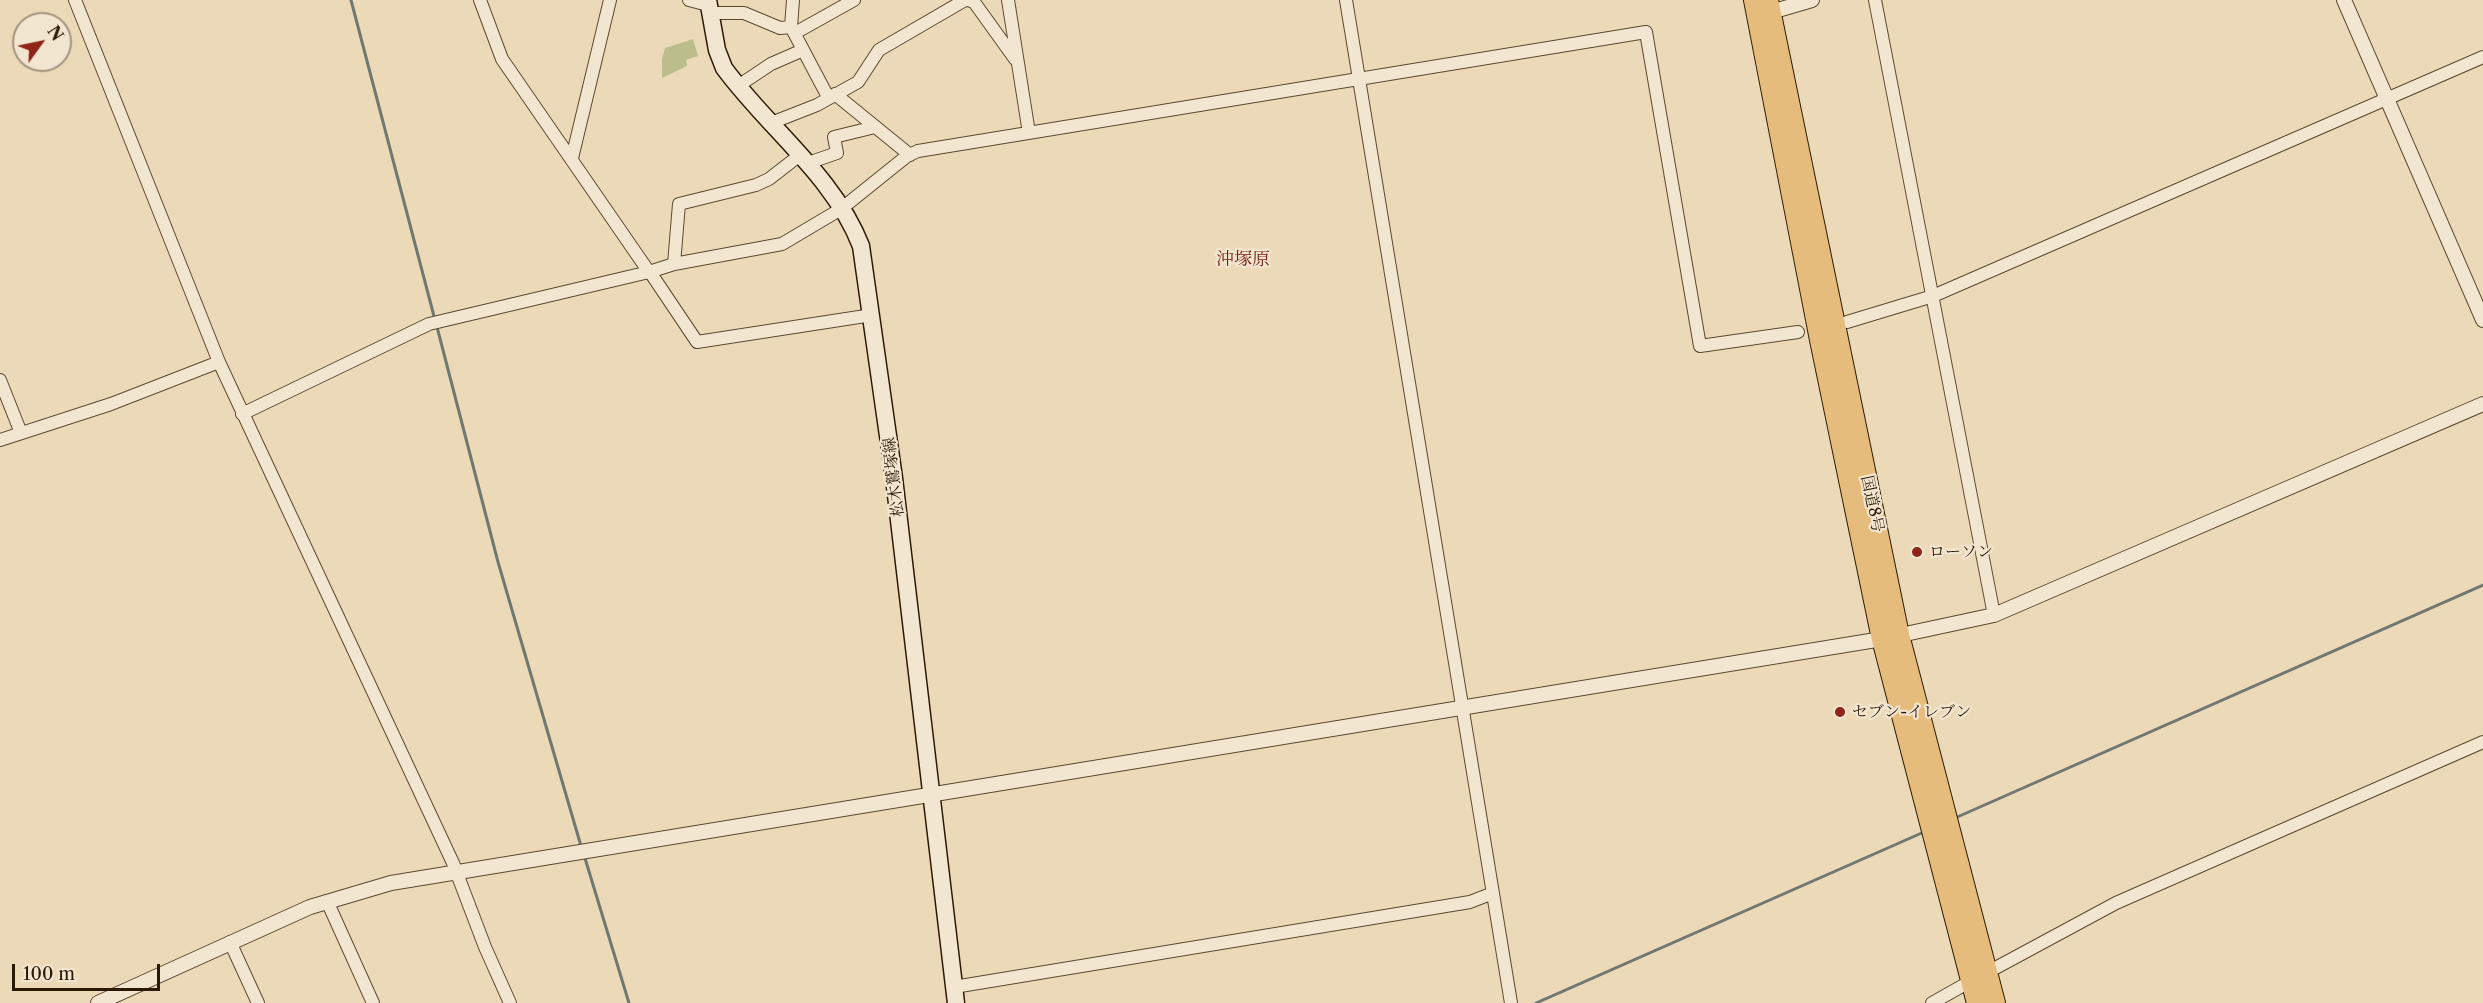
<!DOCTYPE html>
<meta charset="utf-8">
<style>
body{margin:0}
#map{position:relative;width:2483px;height:1003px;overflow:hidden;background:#ecd9b8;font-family:"Libre Caslon Text",serif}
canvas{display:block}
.north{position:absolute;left:12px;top:12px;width:60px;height:60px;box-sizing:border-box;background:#f3e6d1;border:2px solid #a3947f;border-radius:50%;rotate:57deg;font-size:16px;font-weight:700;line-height:24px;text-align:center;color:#2b1a03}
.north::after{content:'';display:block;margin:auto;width:21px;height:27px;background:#8f2418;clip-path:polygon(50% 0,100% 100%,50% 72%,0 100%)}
.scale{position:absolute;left:12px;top:964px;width:148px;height:27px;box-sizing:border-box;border:3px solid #2b1a03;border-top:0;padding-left:8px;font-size:18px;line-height:21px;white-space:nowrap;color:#2b1a03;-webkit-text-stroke:4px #f3e6d1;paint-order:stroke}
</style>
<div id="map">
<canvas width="2483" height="1003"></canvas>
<div class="north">N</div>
<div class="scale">100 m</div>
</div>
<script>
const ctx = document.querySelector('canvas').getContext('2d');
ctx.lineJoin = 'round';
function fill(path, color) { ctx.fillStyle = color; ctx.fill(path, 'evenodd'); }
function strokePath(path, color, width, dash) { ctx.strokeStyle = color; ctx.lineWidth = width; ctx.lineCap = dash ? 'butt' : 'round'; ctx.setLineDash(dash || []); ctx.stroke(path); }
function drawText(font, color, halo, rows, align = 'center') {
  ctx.font = font + ' "Libre Caslon Text","Noto Serif JP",serif'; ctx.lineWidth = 4.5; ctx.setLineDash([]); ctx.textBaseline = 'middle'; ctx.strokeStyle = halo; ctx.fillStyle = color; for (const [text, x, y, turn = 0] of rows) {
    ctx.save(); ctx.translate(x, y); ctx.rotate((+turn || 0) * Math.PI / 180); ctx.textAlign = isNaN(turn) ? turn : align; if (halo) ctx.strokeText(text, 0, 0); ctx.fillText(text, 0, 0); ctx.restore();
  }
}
fill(new Path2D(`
 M693 39 698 56 686 60 687 66 662 78V59L665 48Z`), '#bbbe8c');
strokePath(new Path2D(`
 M351 0 435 320
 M437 327 498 562 581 846
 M1955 818 2483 585
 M584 855 629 1003
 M1536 1003 1924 832`), '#717871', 3);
const minor = new Path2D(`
 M75 0 219 362 453 863 485 947 510 1003
 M480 0 502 59 649 272
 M689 0 708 5
 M793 0 791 27 828 97
 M968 0 974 2 1015 59
 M1008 0 1029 133
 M1346 0 1511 1003
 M1875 0 1994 615
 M709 13H744L780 28 791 27
 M795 33 854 0
 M738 86 771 64 803 50
 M835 94 910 155
 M771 123 817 105 858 82 879 50 965 0
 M572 158 610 0
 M808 163 837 153 834 137 875 127
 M674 264 679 204 756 185 769 179 800 155
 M650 272 697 342 872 315
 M1847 322 1933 296 2483 57
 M0 380 21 433
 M242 414 429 324 649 272 674 264 782 244 841 209 907 156 918 151 1646 32 1700 346 1798 332
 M0 440 111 404 219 362
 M327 901 373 1003
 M230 942 258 1003
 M1988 972 2116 903 2483 742
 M954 987 1470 902 1493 893
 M1932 1003 1971 981`);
const tertiary = new Path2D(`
 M2344 0 2483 320
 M1771 12 1812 0
 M98 1003 310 907 391 883 1882 639 1994 615 2483 404`);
const secondary = new Path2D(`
 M708 0 717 50 724 68C768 128 834 176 861 246L894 478 956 1003`);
const trunk = new Path2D(`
 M1754 0 1820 340 1882 639 1977 1003
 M1768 0 1899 635 1995 1003`);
strokePath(minor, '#5b4a30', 14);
strokePath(tertiary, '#5b4a30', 16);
strokePath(secondary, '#2b1a03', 19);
strokePath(trunk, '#2b1a03', 22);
strokePath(minor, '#f3e6d1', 12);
strokePath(tertiary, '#f3e6d1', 14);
strokePath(secondary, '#f3e6d1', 16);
strokePath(trunk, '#e6bc7c', 20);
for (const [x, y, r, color] of [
 [1917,552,6,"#8f2418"],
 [1840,712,6,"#8f2418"]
]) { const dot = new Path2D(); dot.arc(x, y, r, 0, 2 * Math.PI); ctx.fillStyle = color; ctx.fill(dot); strokePath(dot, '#f3e6d1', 2); }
drawText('16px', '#2b1a03', '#f3e6d1', [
 ["松木鷲塚線",894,477,-97],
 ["国道8号",1872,504,78]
]);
drawText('16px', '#2b1a03', '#f3e6d1', [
 ["ローソン",1929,552],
 ["セブン-イレブン",1852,712]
], 'left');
drawText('18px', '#7a1f14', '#f3e6d1', [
 ["沖塚原",1243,260]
]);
</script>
